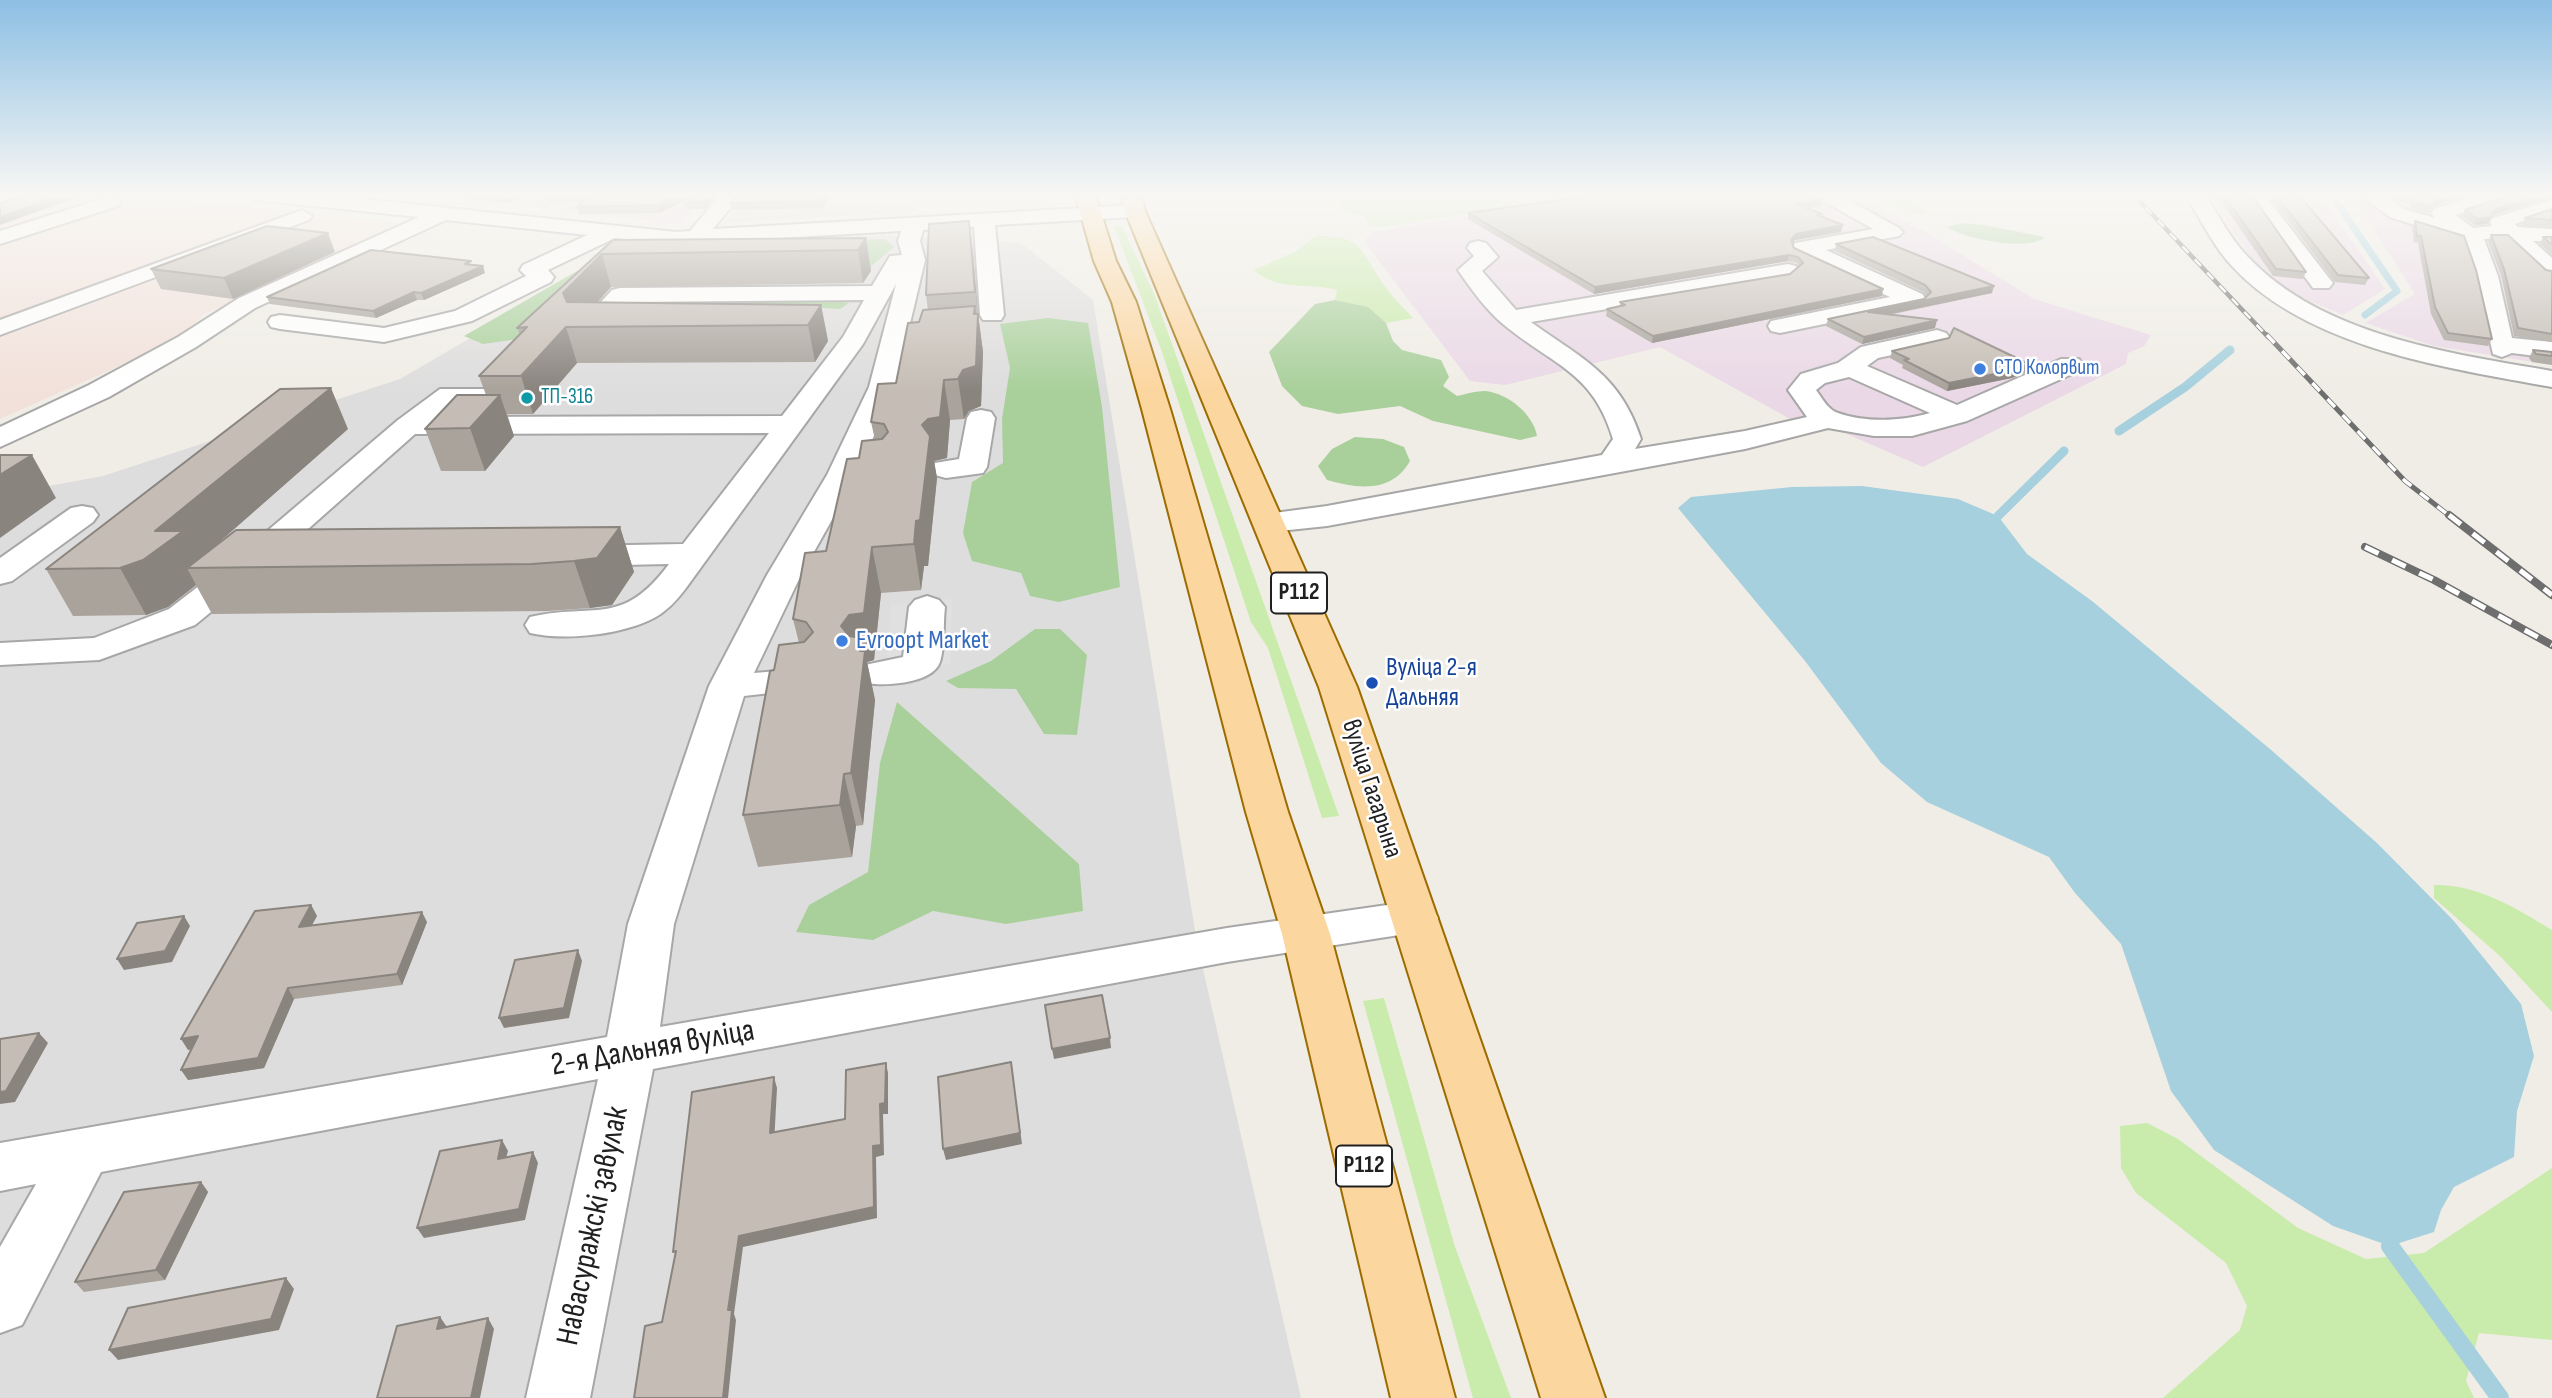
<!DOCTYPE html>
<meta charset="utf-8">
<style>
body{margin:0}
canvas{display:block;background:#f0ede6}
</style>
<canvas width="2552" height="1398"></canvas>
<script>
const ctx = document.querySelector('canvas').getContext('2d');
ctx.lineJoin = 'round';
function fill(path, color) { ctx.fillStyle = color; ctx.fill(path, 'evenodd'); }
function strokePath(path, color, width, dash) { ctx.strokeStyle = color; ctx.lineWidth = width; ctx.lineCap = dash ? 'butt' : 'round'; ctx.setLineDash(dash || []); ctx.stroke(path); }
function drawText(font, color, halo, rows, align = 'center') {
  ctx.font = font + ' "Sofia Sans Condensed",sans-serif'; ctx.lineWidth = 5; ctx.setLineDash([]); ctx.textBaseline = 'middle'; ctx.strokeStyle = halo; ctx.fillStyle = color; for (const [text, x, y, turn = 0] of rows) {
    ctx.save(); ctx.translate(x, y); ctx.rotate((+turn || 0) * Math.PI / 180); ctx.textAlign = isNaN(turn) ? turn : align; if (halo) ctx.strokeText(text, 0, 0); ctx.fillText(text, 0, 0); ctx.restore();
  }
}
fill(new Path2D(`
 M748 194H923L914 212 724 223Z
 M886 235 1021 243 1093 300 1197 943 1301 1398H0V495L103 476 400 379 618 252Z`), '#dedddd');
fill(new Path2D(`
 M419 194H707L680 224Z
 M1526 194H1842L1884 211 1927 233 2034 299 2151 335 2144 346 2128 353 2126 364 1923 467 1833 428 1812 431 1660 347 1505 385 1470 381 1364 241 1374 232 1530 207 1517 195Z
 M2208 194H2320L2385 289 2343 315 2275 286 2263 275Z
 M2351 194H2552V365L2434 346 2365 323 2415 294Z`), '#ead8e6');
fill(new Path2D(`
 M0 194H135L415 225 204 314 173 342 0 419Z`), '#f2e1da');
fill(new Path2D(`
 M1319 194H1516L1511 206 1383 227 1369 226 1365 217 1339 209 1338 200Z
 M1859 194H1901L1927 213 1918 214Z
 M1114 226H1122L1155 296 1339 816 1322 818 1268 648 1251 622 1162 352Z
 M1316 236C1360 235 1360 248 1381 281 1390 295 1402 306 1413 318L1386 323 1367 307 1335 300 1337 290C1310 282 1277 292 1254 270L1295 252Z
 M2434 885C2477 884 2516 908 2552 930V1012L2501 957 2434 898Z
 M1384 998 1455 1247 1511 1398H1473L1363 1001Z
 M2147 1123 2178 1139 2298 1228 2366 1259 2424 1253 2552 1168V1340L2479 1333 2466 1381 2474 1398H2163L2240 1330 2247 1306 2226 1263 2136 1193 2121 1168 2120 1126Z`), '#c9ebac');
fill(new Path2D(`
 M1961 223 1984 225 2045 237C2031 252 1963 239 1947 227Z
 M885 239 894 247 869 268 617 271 592 294 631 300 802 297 849 303 840 309 764 304 483 344 464 336 610 252Z
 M1335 300 1368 307 1386 323 1393 341 1402 350 1441 360 1449 377 1443 386 1457 396C1466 394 1476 391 1485 391 1508 393 1534 415 1537 436L1520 440 1433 421 1400 406 1338 414 1302 406 1282 386 1269 352 1315 304Z
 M1048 318 1088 323 1102 407 1120 587 1059 602 1030 596 1021 573 972 561 963 533 972 482 1003 463 1002 419 1010 368 1000 324Z
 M1355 437 1383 439 1404 447 1410 461C1392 493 1358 489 1327 480L1318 466 1332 449Z
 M1035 629H1060L1087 655 1077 735 1044 734 1016 689 958 688 946 681 991 661Z
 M897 702 1079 864 1083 911 1006 924 933 911 873 940 796 932 809 905 868 872 880 763Z`), '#a9d09b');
fill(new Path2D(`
 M952 599 951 664 886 671 891 604Z`), '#e0e0e0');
fill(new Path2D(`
 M1862 486 1958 499 1998 516 2027 554 2092 601 2270 749 2377 843 2453 920 2521 1004 2534 1056 2517 1111 2514 1157 2454 1187 2441 1210 2434 1232 2390 1246 2333 1226 2214 1150 2171 1091 2121 944 2075 893 2049 857 1927 802 1881 763 1805 661 1678 508 1691 497 1792 487Z`), '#a6d0de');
strokePath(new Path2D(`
 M2331 194 2397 291 2365 315`), '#a6d0de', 7);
strokePath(new Path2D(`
 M2119 431 2185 387 2230 350
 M1998 516 2064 451`), '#a6d0de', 9);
strokePath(new Path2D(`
 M2390 1246 2500 1398`), '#a6d0de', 18);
const minor = new Path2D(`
 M35 194 32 198 0 208V196Z
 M245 194H315L676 232 690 231 721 194H742L713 229 1135 205 1145 211 1135 217 995 225 1004 315 1001 320H983L980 315 974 227 923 230 920 241 925 260 895 387 857 475 801 575 754 673 802 669 815 672 821 680 815 688 744 696 674 924 660 1027 1227 928 1415 901 1431 906 1438 918 1431 930 1227 962 653 1069 590 1398H526L598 1079 101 1172 22 1325 0 1333V1247L36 1184 0 1191V1143L607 1037 628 924 709 686 767 575 827 475 869 387 896 284 863 344 686 588C677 600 667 611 654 618 621 635 566 641 530 633L525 625 530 617C594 602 622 628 669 564L575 566 563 563 558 556 563 549 575 546 683 544 769 433 415 434 263 569 195 625 99 660 0 665V643L94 638 169 609 239 555 398 420 440 389H499L503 395 499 401 456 403 438 417 782 416 843 337 864 300 626 302 606 324 614 330 611 335H578L575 330 612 290 620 288 872 286 890 256 902 255 898 241 901 231 676 244 615 238 548 270 554 277 551 282 472 321 384 342 280 329 271 327 268 322 271 317 280 315 384 328 455 311 526 276 520 270 523 265 587 235 446 220 255 308 196 347 109 397 0 447V427L89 385 178 337 239 298 419 217 255 200Z
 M1811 194H1838L1899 228 1903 232 1899 236 1826 250 1922 294 1926 299 1922 304 1780 333 1771 331 1768 326 1771 321 1890 297 1795 253 1792 248 1795 243 1873 229Z
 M2185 194H2205C2218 215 2230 238 2247 256 2322 336 2449 353 2552 371V387C2447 368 2307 348 2232 266 2213 246 2200 218 2185 194Z
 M2244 194H2264L2329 278 2333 283 2329 288H2313Z
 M2359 194H2383L2404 209 2435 218 2431 213 2434 209 2480 194H2512L2509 198 2456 215 2473 228 2492 226 2490 222 2493 218 2552 200V212L2515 224 2518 227 2552 229V241H2533L2552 258V277L2544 275 2506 239H2484L2498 276 2512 338 2552 342V358L2512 353 2502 357 2493 354 2475 276 2463 241 2390 217Z
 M111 196 121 202 118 206 0 244V231Z
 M302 210 312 216 309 220 0 335V320Z
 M1478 241 1486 243 1498 257 1482 271 1516 310 1788 264 1796 266 1799 271 1788 278 1531 322C1582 359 1620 374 1641 439L1635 449 1745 431 1807 417 1788 390 1801 374 1838 363 1861 347 1937 330 1946 333 1950 338 1946 343 1878 358 1867 366 1957 405 2061 359H2079L2083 365 2079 371 1967 421 1912 436H1874L1828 428 1745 449 1327 526 1270 532 1259 529 1254 522 1259 515 1327 506 1602 455 1613 439C1593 371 1552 365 1503 324 1486 310 1471 289 1458 270L1474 256 1467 248 1470 243ZM1849 377 1930 413C1903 421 1866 423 1838 413 1828 410 1822 398 1816 390L1825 383Z
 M981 410 991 412 995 418 987 467 983 473 946 478 935 475 931 469 935 463 959 459 967 418 971 412Z
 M82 506 93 508 98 515 93 522 12 581 0 584V558L71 508Z
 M927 596 939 600 945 607C943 624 945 646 940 662 932 685 879 687 860 682L854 674 860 666 903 657 909 607 915 600Z`);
const major = new Path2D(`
 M1075 194H1095L1116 261 1136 302 1170 409 1288 812 1330 934 1455 1398H1391L1282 934 1246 812 1142 409 1112 302 1094 261Z
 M1121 194H1141L1145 211 1357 687 1605 1398H1541L1319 687 1125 211Z`);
strokePath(minor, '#a7a7a7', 4);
strokePath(major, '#9c6c00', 4);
fill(minor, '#fff');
fill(major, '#fcd69f');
const railFar2 = new Path2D(`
 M2133 194 2268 337`);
const railFar1 = new Path2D(`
 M2267 335 2405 481 2451 517`);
const rail = new Path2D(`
 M2449 515 2552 595
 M2365 547 2434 580 2552 645`);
strokePath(railFar2, '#6e6e6e', 4.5);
strokePath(railFar1, '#6e6e6e', 5);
strokePath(rail, '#6e6e6e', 8);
strokePath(railFar2, '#fff', 2.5, [9]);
strokePath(railFar1, '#fff', 3.5, [11]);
strokePath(rail, '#fff', 5, [15]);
fill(new Path2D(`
 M418 194H525L507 203Z
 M549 194H718L705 209H686L684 202 686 200 659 213 579 214 577 207 582 202 548 203 546 196Z
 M830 194 823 208 732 210 730 203Z
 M2216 194H2251L2306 272 2303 279 2273 276Z
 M2268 194H2298L2369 278 2365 285 2335 282Z
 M2387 194H2471L2433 206 2428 213 2411 208 2410 204 2398 201Z
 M2552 194V198L2492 215 2488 224 2474 225 2462 216 2465 210Z
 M1823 199 1821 206 1807 208 1821 217 1841 232 1795 240 1792 243 1794 248 1882 296 1652 343 1606 316 1607 309 1620 306V302L1790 274 1799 266 1797 263 1788 261 1594 294 1468 219V213Z
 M2552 209V227L2522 225 2525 218Z
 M2415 221 2492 339 2488 346 2444 340 2431 314 2418 243 2414 242 2412 227Z
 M2491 235 2546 270 2552 271V342L2514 336 2501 275 2488 242Z
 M2543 237H2552V255L2540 244Z
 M866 238 871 271 863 283 611 287 597 303 821 305 828 341 815 362 577 363 533 414H507L514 436 485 471H441L425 429 486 395 479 376 520 335 517 328 613 240Z
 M1836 244 1992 293 1889 315 1935 328 1862 344 1826 326 1828 319 1924 299 1927 297 1923 292 1835 251Z
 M335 252 233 299 161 289 151 269Z
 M973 252 978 314 983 352 981 406 969 411 964 419 950 420 947 458 934 461 937 478 928 566H924L921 590 881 593 874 660 867 662 875 700 863 825 856 826 852 857 758 867 743 815 774 670 799 643 793 619 826 551 859 458 875 440 871 422 896 383 919 322 928 310 926 295Z
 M472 264 485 273 424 300H417L376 318 270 304 267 297Z
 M2533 350 2552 352V365L2532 362 2529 358Z
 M1892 351 2026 372 2012 378 1947 391 1902 368 1903 365 1890 358Z
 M348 429 210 550 620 527 634 572 612 605 590 608 548 611 212 614 196 585 168 607 146 615 73 616 46 569Z
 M311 905 317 916 311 926 427 922 402 985 294 999 264 1068 188 1080 192 1049 188 1050Z
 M201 1182 208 1192 165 1280 84 1292 75 1282Z`), '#a9a39c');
fill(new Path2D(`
 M66 194H87L0 225V217Z
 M508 194H525L507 203 505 196Z
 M682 194H699L659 213 657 205Z
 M710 194H718L705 209 703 202Z
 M825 194H830L823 208 822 201Z
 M2454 194H2471L2433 206 2428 213 2436 200Z
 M2548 194H2552V198L2492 215 2495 209Z
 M1823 199 1821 206 1795 210 1796 204Z
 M2491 217 2488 224 2474 225 2477 219Z
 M969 221 973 252 978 315V314L983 352 981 406 969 411 964 419 958 379 974 314 975 306 978 329V318Z
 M1843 225 1841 232 1795 240 1790 247 1791 240 1796 234Z
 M328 233 335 252 233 299 224 278Z
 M866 238 871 271 863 283 858 250Z
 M602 254 611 287 573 328 563 293Z
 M1789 255 1788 261 1594 294 1595 287Z
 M483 266 485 273 424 300 421 293Z
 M1994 286 1992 293 1866 319 1868 312Z
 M1883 289 1882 296 1652 343 1653 336Z
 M414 292 417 300 376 318 373 311Z
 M821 305 828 341 815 362 808 325Z
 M1937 320 1935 328 1862 344 1864 337Z
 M566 327 577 363 533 414 521 376Z
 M2029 364 2026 372 2012 378 1947 391 1949 383Z
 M944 380 950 420 947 458 934 461 937 478 928 566H924L921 590 914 544 922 425Z
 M331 388 348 429 199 560 187 568 196 585 168 607 146 615 120 568 155 531Z
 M500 395 514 436 485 471 470 428Z
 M32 455 56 498 0 538V475Z
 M620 527 634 572 612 605 590 608 574 561Z
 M872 547 881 593 874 660 867 662 875 700 863 825 851 773 841 626Z
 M844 774 856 826 852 857 840 805Z
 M311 905 317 916 305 938 299 927Z
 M422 912 427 922 402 985 397 974Z
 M184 916 190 926 172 962 124 970 117 959Z
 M578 950 582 961 569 1018 504 1028 499 1018Z
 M288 988 294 999 264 1068 188 1080 181 1070Z
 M39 1033 48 1043 15 1102 0 1104V1092Z
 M198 1036 205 1047 188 1050 181 1039Z
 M1110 1038 1111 1048 1054 1059 1052 1049Z
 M1011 1062 1022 1144 946 1160 943 1149Z
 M886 1063 888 1073V1114H883L884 1155 876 1157 877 1218 743 1247 734 1314 736 1320 728 1398H723L728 1310 739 1236 873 1146Z
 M774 1077 777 1088 774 1144 770 1133Z
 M502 1140 508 1151 503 1169 498 1159Z
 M533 1152 538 1163 525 1220 424 1238 417 1228Z
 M201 1182 208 1192 165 1280 156 1270Z
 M286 1278 294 1289 279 1330 118 1360 109 1350Z
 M440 1317 447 1327 437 1329Z
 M488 1318 494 1329 480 1398H471Z`), '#8a847f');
const building = new Path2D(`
 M29 194H66L0 217V203Z
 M549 194H682L657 205 577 207 590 195 546 196Z
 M692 194H710L703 202H684Z
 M736 194H825L822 201 730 203Z
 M1601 194H1810L1823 199 1796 204 1822 214 1817 215 1843 225 1796 234 1791 240 1794 248 1883 289 1653 336 1607 309 1625 305 1620 302 1790 274 1803 263 1798 257 1789 255 1595 287 1468 213Z
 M2223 194H2251L2306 272 2276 269Z
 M2275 194H2298L2369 278 2338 275Z
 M2399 194H2454L2436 200 2431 207 2413 202V198Z
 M2513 194H2548L2495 209 2491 217 2477 219 2465 210Z
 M2552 209V220L2525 218Z
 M969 221 975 292 926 295 929 224Z
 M2415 221 2464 236 2476 270 2492 339 2448 333 2435 307 2421 236H2417Z
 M267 226 328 233 224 278 151 269Z
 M2491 235H2508L2546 270 2552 271V334L2518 328 2504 269Z
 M1873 237 1994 286 1868 312 1937 320 1864 337 1828 319 1924 299 1931 292 1925 285 1836 244Z
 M2543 237H2552V245Z
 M866 238 858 250 602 254 563 293 567 302 821 305 808 325 566 327 521 376H479L527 327 517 328 613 240Z
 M371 250 471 261 465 264 483 266 421 293 414 292 373 311 267 297Z
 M975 306 974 314H978L976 366 963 370 958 379 944 380 940 417 928 419 922 425 930 436 920 520 916 521 914 544 872 547 864 613 849 615 841 626 849 636 861 638 860 651H865L851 773 844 774 840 805 743 815 770 671 774 670 779 645 804 642 813 632 806 622 793 619 805 553 826 551 847 459 859 458 862 441 882 439 888 432 884 424 871 422 878 384 896 383 908 323 919 322 923 310Z
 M1954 328 2029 364 2015 370 1949 383 1904 360 1909 359 1892 351 1949 338Z
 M2533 350 2552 352V356L2536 354Z
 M331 388 155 531H183L143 560 120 568 46 569 280 389Z
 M457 395H500L470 428 425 429Z
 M0 455H32L0 475Z
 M620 527 597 558 574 561 532 564 187 568 236 530Z
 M311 905 299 927 422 912 397 974 288 988 258 1058 181 1070 198 1036 181 1039 255 911Z
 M184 916 165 951 117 959 137 923Z
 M578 950 564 1008 499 1018 515 960Z
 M1102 995 1110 1038 1052 1049 1045 1005Z
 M39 1033 6 1091 0 1092V1039Z
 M1011 1062 1020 1133 943 1149 938 1077Z
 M886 1063 885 1103 880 1104 881 1145 873 1146 874 1207 739 1236 728 1310H732L723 1398H634L645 1326 662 1322 676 1251 673 1252 692 1092 774 1077 770 1133 845 1119 846 1070Z
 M502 1140 498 1159 533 1152 519 1209 417 1228 440 1151Z
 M201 1182 156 1270 75 1282 124 1192Z
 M286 1278 271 1319 109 1350 128 1308Z
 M440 1317 437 1329 488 1318 471 1398H377L397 1326Z`);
fill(building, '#c5bdb5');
strokePath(building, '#8a847f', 2);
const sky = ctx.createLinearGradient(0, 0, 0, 390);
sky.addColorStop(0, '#8dbfe4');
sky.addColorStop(0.5, '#f8f7f4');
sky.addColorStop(1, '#f8f7f400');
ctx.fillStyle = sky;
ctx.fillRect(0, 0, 2552, 390);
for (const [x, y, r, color] of [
 [1980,369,7,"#3f7fe0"],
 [527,398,7,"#0f9aa8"],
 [842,641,7,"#3f7fe0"],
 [1372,683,7,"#1a4fb4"]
]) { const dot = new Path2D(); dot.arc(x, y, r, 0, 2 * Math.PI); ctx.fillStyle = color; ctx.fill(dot); strokePath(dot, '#fff', 2.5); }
drawText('21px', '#366cbe', '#fff', [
 ["СТО Колорвит",1994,369]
], 'left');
drawText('21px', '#0d838f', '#fff', [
 ["ТП-316",541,398]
], 'left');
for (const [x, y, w] of [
 [1299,593,56],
 [1364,1166,56]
]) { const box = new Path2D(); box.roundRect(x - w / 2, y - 20.5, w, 41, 5); ctx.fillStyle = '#fff'; ctx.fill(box); strokePath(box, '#202020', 2); }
drawText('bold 24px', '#202020', null, [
 ["Р112",1299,593],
 ["Р112",1364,1166]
]);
drawText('26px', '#366cbe', '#fff', [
 ["Evroopt Market",856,641]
], 'left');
drawText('26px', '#164399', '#fff', [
 ["Вуліца 2-я",1386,668],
 ["Дальняя",1386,698]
], 'left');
drawText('26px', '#202020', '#fff', [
 ["вуліца Гагарына",1371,789,72]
]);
drawText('32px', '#202020', '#fff', [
 ["2-я Дальняя вуліца",653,1049,-10],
 ["Навасуражскі завулак",594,1226,-78]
]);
</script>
